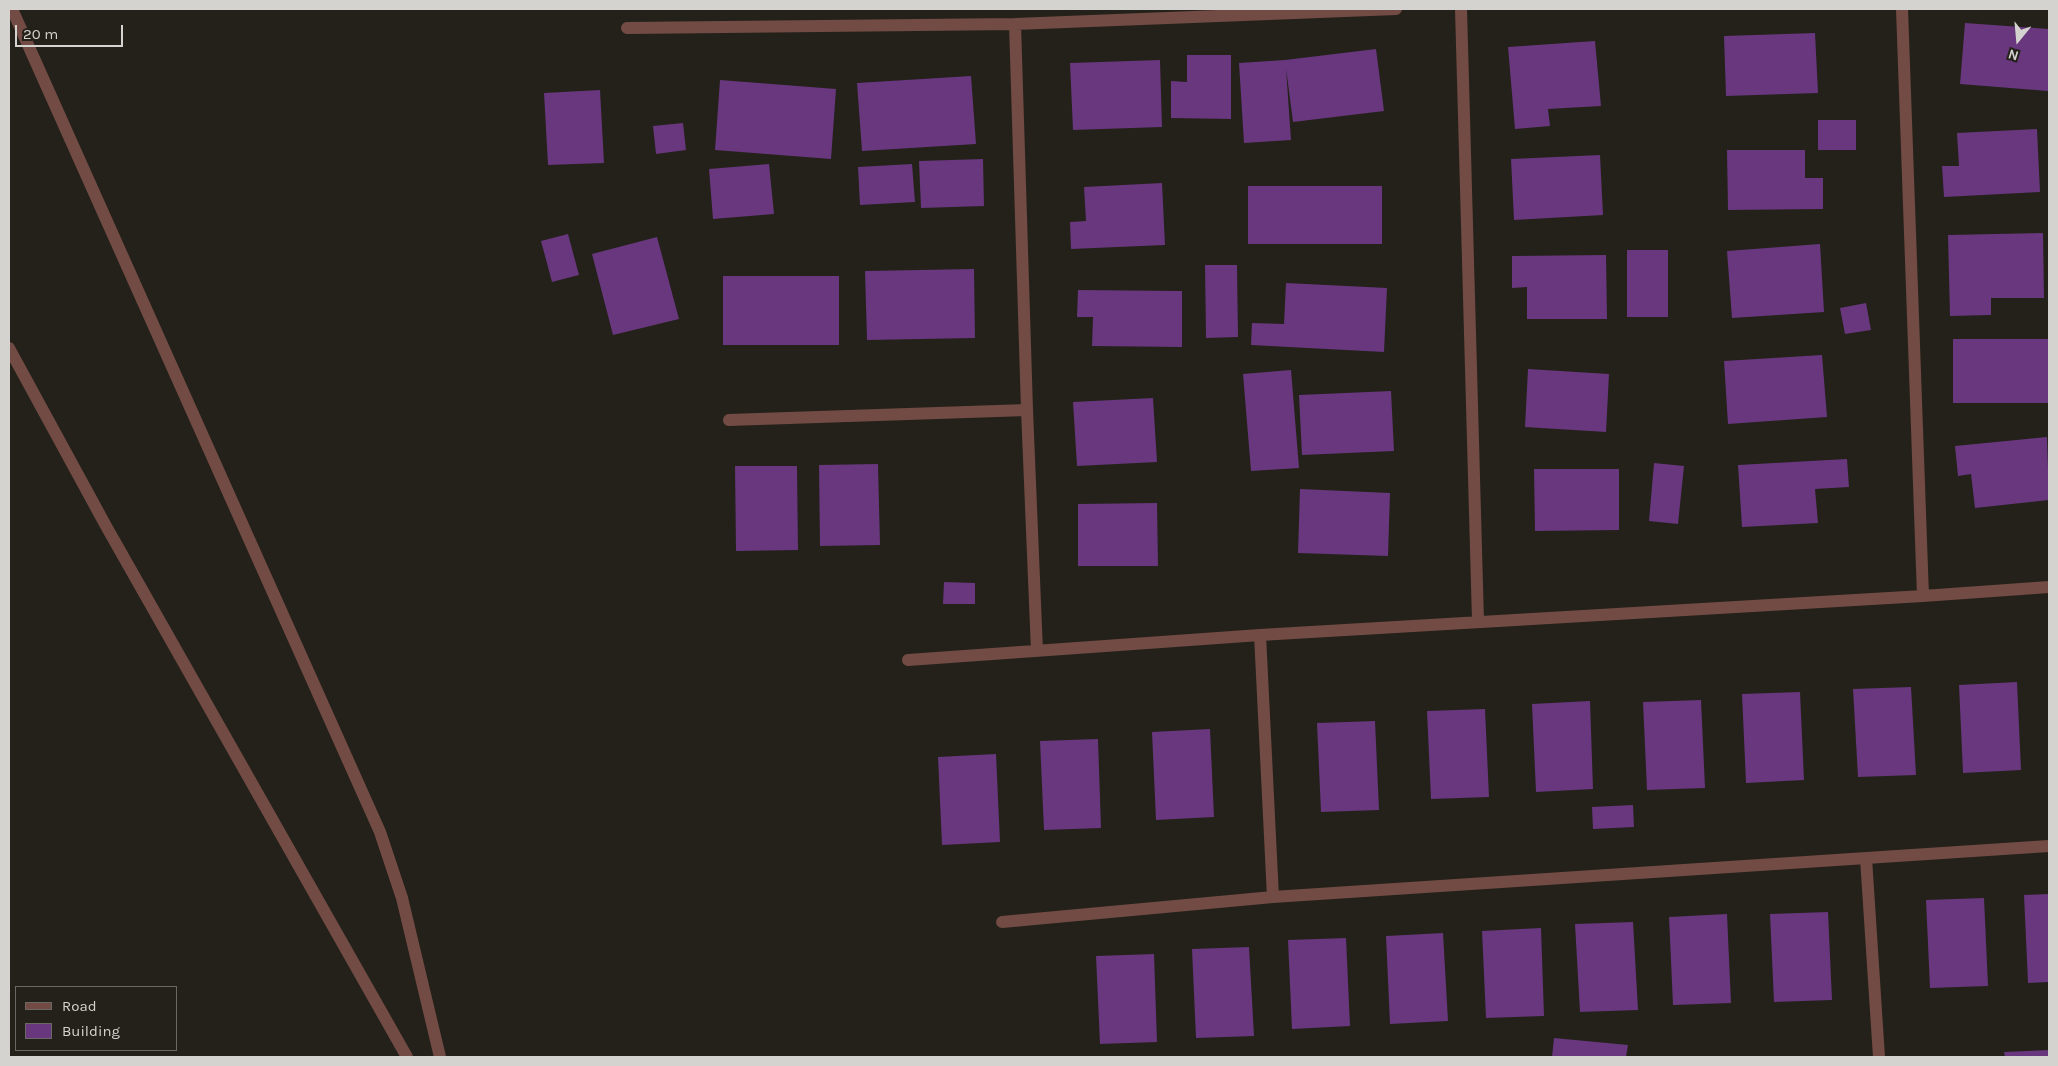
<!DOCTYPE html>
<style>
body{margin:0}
#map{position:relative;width:2058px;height:1066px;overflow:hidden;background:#23211a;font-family:Karla,sans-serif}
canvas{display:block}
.frame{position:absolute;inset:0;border:10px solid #d5d3cf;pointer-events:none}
.legend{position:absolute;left:15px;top:986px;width:162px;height:65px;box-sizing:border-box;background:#23211a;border:1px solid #6a6862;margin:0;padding:6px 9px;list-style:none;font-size:15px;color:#d5d3cf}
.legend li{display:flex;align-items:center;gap:10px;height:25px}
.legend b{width:25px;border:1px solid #6a6862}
.north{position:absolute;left:1993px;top:15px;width:50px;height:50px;-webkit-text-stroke:4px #23211a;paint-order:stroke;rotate:197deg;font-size:14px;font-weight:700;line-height:20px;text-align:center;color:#d5d3cf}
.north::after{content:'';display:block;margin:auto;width:18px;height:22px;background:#d5d3cf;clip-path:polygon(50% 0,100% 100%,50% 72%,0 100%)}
.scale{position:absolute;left:15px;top:25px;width:108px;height:22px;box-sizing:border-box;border:2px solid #d5d3cf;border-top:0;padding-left:6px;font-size:15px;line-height:18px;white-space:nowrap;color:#d5d3cf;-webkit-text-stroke:4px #23211a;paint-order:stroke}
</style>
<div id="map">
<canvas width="2058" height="1066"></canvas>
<div class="frame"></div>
<ul class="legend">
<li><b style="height:6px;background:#724b44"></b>Road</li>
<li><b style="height:14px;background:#68377d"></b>Building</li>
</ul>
<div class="north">N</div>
<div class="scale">20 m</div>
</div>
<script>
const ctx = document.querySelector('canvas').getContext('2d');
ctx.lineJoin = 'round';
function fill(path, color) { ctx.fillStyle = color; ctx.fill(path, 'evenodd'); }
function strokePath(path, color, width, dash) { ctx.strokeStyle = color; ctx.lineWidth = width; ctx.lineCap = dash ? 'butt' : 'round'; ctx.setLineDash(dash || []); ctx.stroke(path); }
fill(new Path2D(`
 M1965 23 2049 29 2048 91 1960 84Z
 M1815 33 1818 93 1726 96 1724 36Z
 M1595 41 1601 106 1548 109 1550 126 1515 129 1508 47Z
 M1376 49 1384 111 1293 122 1286 68 1291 140 1244 143 1239 63 1285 60Z
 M1187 55H1231V119L1171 118V81L1187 82Z
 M1160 60 1162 127 1073 130 1070 63Z
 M971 76 976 144 862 151 857 83Z
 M720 80 836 89 831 159 715 150Z
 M600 90 604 163 548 165 544 93Z
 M1818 120H1856V150H1818Z
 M683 123 686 150 656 154 653 126Z
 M2037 129 2040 192 1944 197 1942 166H1959L1957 133Z
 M1727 150H1805V178H1823V209L1728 210Z
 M1600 155 1603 215 1514 220 1511 159Z
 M983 159 984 206 921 208 919 161Z
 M769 164 774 214 713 219 709 169Z
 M912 164 915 202 860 205 858 167Z
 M1162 183 1165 245 1071 249 1070 222 1086 221 1084 187Z
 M1248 186H1382V244H1248Z
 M2043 233 2044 298H1991V315L1950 316 1948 235Z
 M568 234 579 275 552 282 541 241Z
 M657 237 679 319 613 335 592 254Z
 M1820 244 1824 312 1732 318 1727 251Z
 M1627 250H1668V317H1627Z
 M1606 255 1607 319H1527V287L1512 288V256Z
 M1205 265H1237L1238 337 1206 338Z
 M974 269 975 338 867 340 865 271Z
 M723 276H839V345H723Z
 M1286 283 1387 288 1384 352 1251 345 1252 323 1284 324Z
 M1078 290 1182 291V347L1092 346 1093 317H1077Z
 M1866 303 1871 330 1845 334 1840 308Z
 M1953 339H2048V403H1953Z
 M1822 355 1827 417 1728 424 1724 361Z
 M1528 369 1609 374 1606 432 1525 427Z
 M1291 370 1299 468 1251 471 1243 374Z
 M1391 391 1394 451 1302 455 1299 395Z
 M1153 398 1157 462 1077 466 1073 402Z
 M2047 437 2049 500 1975 508 1971 474 1958 476 1955 446Z
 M1847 459 1849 487 1815 489 1818 523 1742 527 1738 465Z
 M1654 463 1684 466 1678 524 1649 521Z
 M878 464 880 545 820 546 819 465Z
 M735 466H797L798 550 736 551Z
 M1534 469H1619V530L1535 531Z
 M1300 489 1390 493 1388 556 1298 553Z
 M1157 503 1158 566H1078V504Z
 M944 582 975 583V604H943Z
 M2017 682 2021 770 1963 773 1959 685Z
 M1911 687 1916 775 1858 777 1853 689Z
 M1800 692 1804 780 1746 783 1742 694Z
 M1701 700 1705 788 1647 790 1643 702Z
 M1590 701 1593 789 1536 792 1532 704Z
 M1485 709 1489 797 1431 799 1427 711Z
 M1375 721 1379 810 1321 812 1317 723Z
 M1210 729 1214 817 1156 820 1152 732Z
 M1098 739 1101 828 1044 830 1040 741Z
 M996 754 1000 842 942 845 938 757Z
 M1633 805 1634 827 1593 829 1592 807Z
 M2049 894V982L2028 983 2024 895Z
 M1984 898 1988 986 1930 988 1926 900Z
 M1828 912 1832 1000 1774 1002 1770 914Z
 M1727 914 1731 1003 1673 1005 1669 917Z
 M1633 922 1638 1010 1580 1012 1575 924Z
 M1541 928 1544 1016 1486 1018 1482 931Z
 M1443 933 1448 1021 1390 1024 1386 936Z
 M1346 938 1350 1026 1292 1029 1288 940Z
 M1249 947 1254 1036 1196 1038 1192 949Z
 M1154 954 1157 1042 1100 1044 1096 956Z
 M1554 1038 1628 1045 1626 1057H1552Z
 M2049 1050V1057H2005L2004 1052Z`), '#68377d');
strokePath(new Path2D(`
 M12 9 380 832 402 898 440 1057
 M1461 9 1478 621
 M1902 9 1923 596
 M1015 24 1027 410 1037 651
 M627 28 1015 24 1396 9
 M9 348 106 526 407 1057
 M729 420 1027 410
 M1260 635 1273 897
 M908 660 1260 635 1923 596 2049 587
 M1866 858 1879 1057
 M1002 922 1273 897 2049 846`), '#724b44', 12);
</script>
